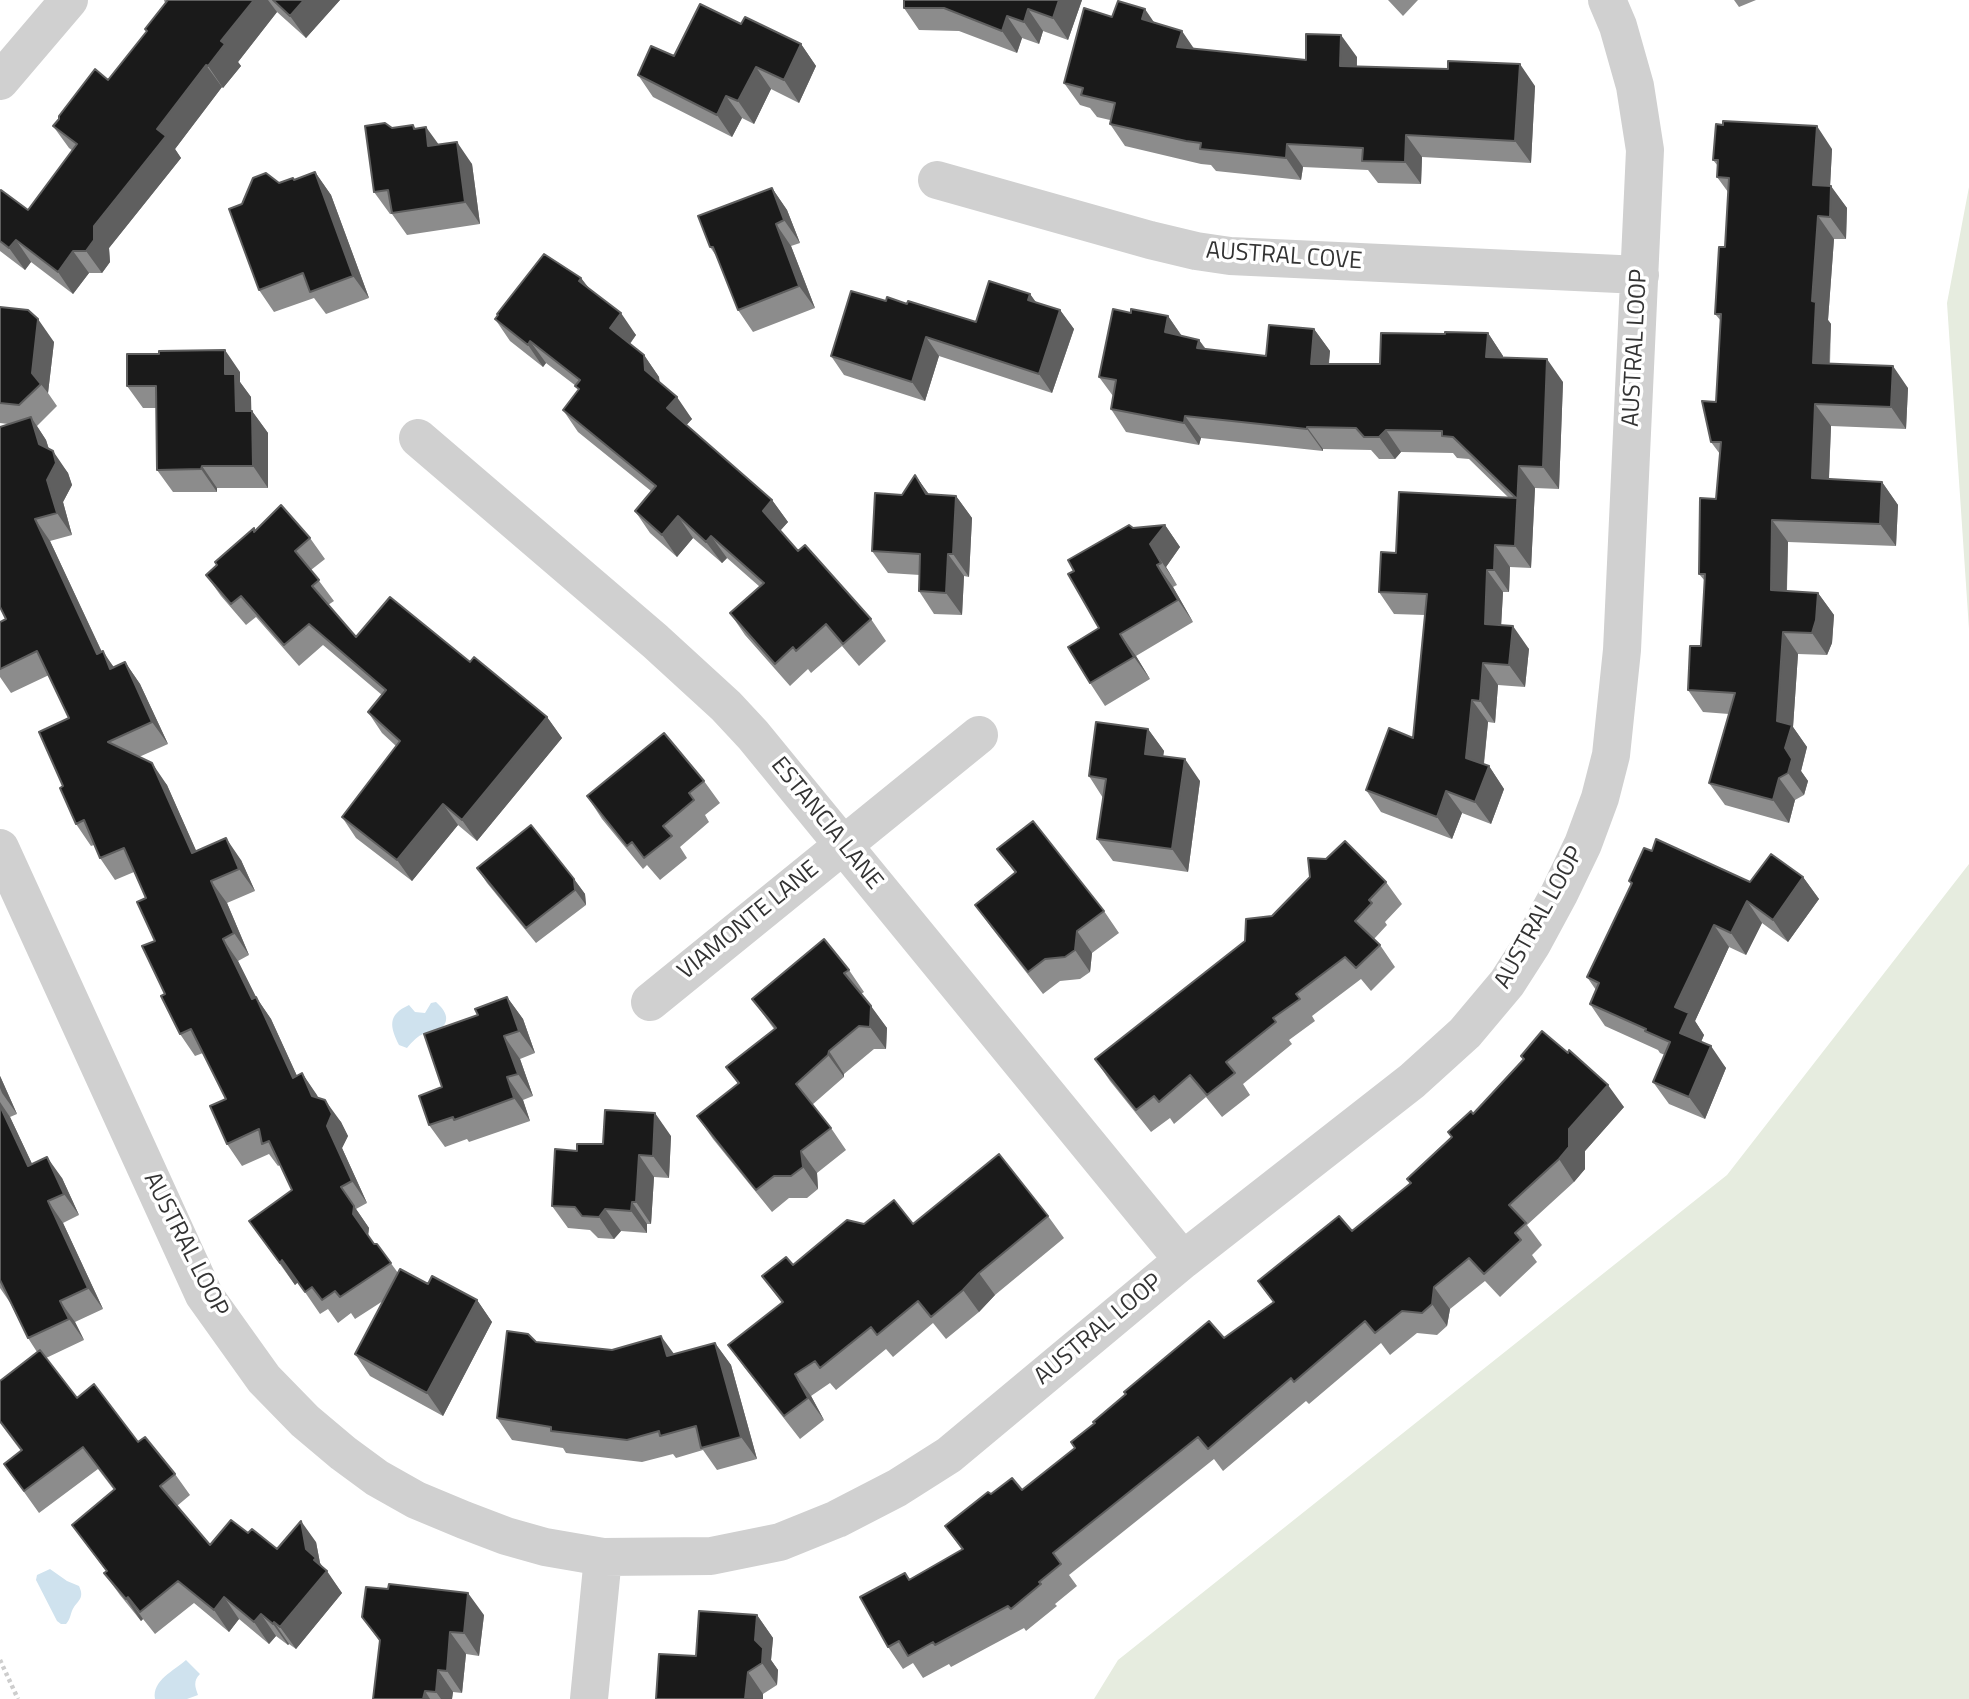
<!DOCTYPE html>
<style>
body{margin:0}
canvas{display:block;background:#fff}
</style>
<canvas width="1969" height="1699"></canvas>
<script>
const ctx = document.querySelector('canvas').getContext('2d');
ctx.lineJoin = 'round';
function fill(path, color) { ctx.fillStyle = color; ctx.fill(path, 'evenodd'); }
function strokePath(path, color, width, dash) { ctx.strokeStyle = color; ctx.lineWidth = width; ctx.lineCap = dash ? 'butt' : 'round'; ctx.setLineDash(dash || []); ctx.stroke(path); }
function drawText(font, color, halo, rows, align = 'center') {
  ctx.font = font + ' "Titillium Web",sans-serif'; ctx.lineWidth = 7; ctx.setLineDash([]); ctx.textBaseline = 'middle'; ctx.strokeStyle = halo; ctx.fillStyle = color; for (const [text, x, y, turn = 0] of rows) {
    ctx.save(); ctx.translate(x, y); ctx.rotate((+turn || 0) * Math.PI / 180); ctx.textAlign = isNaN(turn) ? turn : align; if (halo) ctx.strokeText(text, 0, 0); ctx.fillText(text, 0, 0); ctx.restore();
  }
}
fill(new Path2D(`
 M1969 187V629L1947 303Z
 M1969 864V1699H1094L1118 1660 1727 1175Z`), '#e6ecdf');
fill(new Path2D(`
 M436 1002C446 1011 451 1020 440 1030 422 1033 419 1034 407 1048L399 1045C390 1027 387 1015 409 1005L415 1012 425 1013 431 1003Z
 M50 1569 67 1581 79 1586C84 1597 80 1599 74 1607 70 1613 71 1619 66 1624H61L57 1621 36 1580 37 1575Z
 M186 1660 200 1674C193 1681 195 1687 198 1695L187 1699H155C152 1680 174 1671 186 1660Z`), '#cfe2ee');
strokePath(new Path2D(`
 M0 1660 18 1699`), '#cdcdcd', 4.5, [3.5, 3.5]);
strokePath(new Path2D(`
 M0 81 69 0
 M937 180 1150 240 1196 251 1230 256 1640 275
 M418 438 655 641 726 706 753 735 1183 1260
 M0 848 204 1295 264 1379 305 1421 343 1453 377 1478 416 1500 464 1520 506 1536 545 1547 603 1557 711 1556 780 1542 837 1519 897 1488 949 1455 1183 1260 1412 1081 1465 1033 1507 983 1532 944 1559 894 1583 844 1600 798 1611 755 1622 650 1645 150 1635 86 1618 26 1607 0
 M650 1002 979 735
 M589 1699 603 1557`), '#d0d0d0', 38);
fill(new Path2D(`
 M164 0H340L306 38 277 12 238 62 241 66 223 88 222 87 175 149 181 158 109 248 110 262 102 273H89L73 294 31 262 25 270 0 251V191L28 210 73 151 69 148 53 126 108 80 147 31 145 29 165 3Z
 M1082 0 1068 40 1043 31 1039 44 1022 38 1017 53 959 31 919 30 904 8Z
 M1388 0H1418L1403 16Z
 M1734 0H1756L1739 7Z
 M1112 17 1154 22 1195 49 1306 60 1357 57V66L1535 86 1531 163 1422 157 1421 184 1378 183 1368 170 1303 167 1301 180 1216 171 1211 165 1201 164 1125 146 1110 124V120L1097 117 1090 108 1080 105 1064 83Z
 M741 24 801 44 816 66 799 103 771 89 754 124 742 118 732 137 653 97 638 75 674 56Z
 M413 125 416 129 438 144 472 164 480 224 407 235 392 214H390L374 192 392 128Z
 M1832 149 1830 186 1847 208 1846 239H1834L1828 320 1831 324 1830 364 1908 388 1906 429 1831 426 1829 479 1882 482 1898 505 1896 546 1788 542 1787 591 1818 593 1834 615 1832 643 1827 655 1798 654 1793 727 1807 747 1801 771 1808 781 1804 795 1795 800 1789 823 1725 805 1709 783 1729 714 1703 712 1688 690 1701 646 1705 581 1699 574 1716 499 1720 454 1711 442 1716 402 1721 321 1715 314 1725 247 1728 192 1717 177 1718 166 1713 160Z
 M315 172 331 195 369 298 326 314 314 298 274 312 259 290 242 204 279 183 294 180Z
 M772 188 787 210 800 243 791 246 815 308 753 332 738 310 717 257 710 247Z
 M581 278 589 288 636 335 630 344 644 355 659 377 660 383 692 419 686 425 772 500 788 522 780 531 798 551 871 619 886 641 859 666 842 646 811 673 808 669 790 686 745 635 730 613 760 587 727 558 722 563 693 538 677 557 650 533 635 511 651 491 578 432 563 410 579 390 576 386 546 363 543 367 510 341 495 319Z
 M1030 294 1036 303 1060 310 1074 329 1052 393 939 356 925 401 844 375 831 356 907 304 976 322Z
 M0 307 54 342 48 393 57 406 37 426 46 440 49 449 68 473 72 485 63 502 72 535 50 541 102 652 114 667 125 662 140 684 168 744 139 757 167 785 196 851 241 860 255 891 227 903 249 955 238 961 256 997 271 1019 297 1076 302 1073 318 1098 341 1122 348 1136 342 1148 367 1203 356 1209 369 1228 368 1236 374 1244H377L398 1273 477 1300 492 1322 443 1416 370 1376 355 1354 383 1301 355 1319 351 1313 338 1323 328 1309 320 1314 298 1282 295 1285 249 1221 292 1190 280 1165 278 1166 269 1154 242 1166 227 1144 226 1099 203 1053 195 1056 180 1034 165 994 146 898 134 872 115 880 100 858 94 845 91 846 76 824 63 786 69 718 49 675 11 693 0 677V622L6 619 8 424 0 423Z
 M1131 313 1168 316 1182 336 1199 340 1206 349 1266 356 1314 329 1330 351 1329 364H1380L1445 334 1488 333 1503 356V358L1563 382 1559 489 1535 488 1531 568 1510 567 1509 592H1503L1501 625 1529 649 1525 687 1498 685 1495 723 1488 722 1484 764 1489 766 1504 789 1491 824 1462 813 1452 839 1381 812 1366 790 1413 738 1425 615 1394 614 1379 592 1396 553 1509 498 1469 459 1457 458 1453 453 1401 452 1395 459H1379L1371 450 1323 449V451L1201 438 1199 445 1126 432 1111 409 1113 396 1099 377Z
 M240 372V382L251 397V411H252L268 433V488H217V492H173L157 470V408H143L127 386Z
 M915 475 929 495 956 496 972 518 969 577 964 576 962 615 934 614 919 591 920 575 888 573 872 551 902 495Z
 M1165 525 1180 547 1166 567 1177 585 1173 587 1193 622 1136 656 1150 679 1105 706 1090 683 1099 628 1074 571 1133 528Z
 M254 528 256 530 310 538 325 559 311 570 334 601 328 605 356 637 470 662 547 717 562 738 477 841 458 825 412 881 356 838 342 817 396 746 382 733 368 712 382 695 323 645 299 666 256 617 246 625 221 596 206 575 217 565Z
 M1148 729 1164 751 1163 756 1200 781 1188 872 1113 861 1097 839 1103 798 1089 776Z
 M704 781 720 803 705 815 709 822 680 847 687 858 660 880 647 865 643 869 602 819 587 796Z
 M997 849 1104 911 1119 933 1092 953 1090 972 1080 979 1060 981 1043 994 991 927 975 905 1015 873Z
 M477 868 574 879 585 894 586 905 536 943 487 883Z
 M1803 877 1819 899 1788 942 1762 923 1746 955 1729 947 1695 1021 1704 1035 1701 1042 1726 1068 1705 1119 1669 1104 1653 1082 1665 1055 1660 1053 1658 1050 1605 1026 1590 1004 1596 990 1587 977 1631 885 1629 881 1750 882Z
 M1386 882 1402 904 1385 922 1387 925 1374 939 1380 945 1395 967 1371 991 1361 979 1312 1016 1315 1021 1289 1040 1292 1044 1243 1084 1250 1095 1222 1117 1206 1097 1174 1124 1170 1118 1151 1132 1110 1081 1095 1059 1245 941 1272 916Z
 M849 970 864 992 861 994 887 1028 886 1049H874L844 1074V1077L812 1105 831 1128 846 1150 817 1173 818 1189 807 1198H789L772 1212 713 1139 697 1116 738 1084 726 1067 774 1029 752 999Z
 M507 997 523 1019 535 1053 520 1059 533 1096 523 1100 530 1121 469 1142 467 1139 445 1147 429 1125 442 1087 478 1015Z
 M1521 1056 1624 1107 1585 1151V1169L1574 1182 1527 1225 1542 1245 1532 1255 1537 1262 1500 1297 1485 1281 1450 1309 1447 1326 1437 1335 1417 1333 1390 1355 1381 1343 1309 1404 1306 1401 1223 1471 1214 1459 1069 1575 1077 1586 1055 1604 1057 1606 1026 1631 1024 1628 951 1667 949 1664 923 1678 913 1663 903 1669 888 1647 905 1573 910 1579 962 1550 945 1526 991 1494 1022 1490 1075 1448 1071 1442 1224 1338 1273 1302 1258 1281 1352 1231 1410 1184 1407 1179 1451 1137 1473 1114 1523 1059Z
 M0 1076 17 1114 10 1117 32 1164 62 1178 79 1215 63 1223 103 1309 75 1322 84 1340 46 1358 77 1398 138 1442 175 1474 190 1495 177 1506 210 1545 248 1533 277 1549 316 1542 320 1563 342 1593 296 1649 289 1644 288 1645 276 1636 269 1644 239 1619 229 1632 194 1603 155 1634 143 1619 141 1621 120 1595 104 1573 106 1571 72 1525 114 1490 98 1469 39 1513 4 1464 21 1451 0 1423V1381L37 1352 28 1338 11 1304 0 1288Z
 M671 1136 669 1178 654 1177 651 1224H647V1233L621 1231 614 1239 598 1238 590 1230 568 1228 552 1206 577 1151 603 1144Z
 M1048 1216 1064 1238 995 1295 979 1312 946 1339 933 1323 893 1357 886 1349 836 1390 830 1383 811 1396 824 1420 800 1439 744 1367 728 1345 782 1303 762 1276 913 1224Z
 M536 1342 612 1350 674 1354 715 1343 731 1365 757 1459 717 1470 703 1450 676 1458 673 1454 642 1462 566 1453 563 1448 512 1440 497 1418Z
 M484 1615 479 1656 466 1654 462 1693 453 1692 452 1699H373L380 1642 362 1617Z
 M757 1615 773 1638 771 1660 778 1670 777 1685 763 1694V1699H656L696 1656Z`), '#8c8c8c');
fill(new Path2D(`
 M254 0H268L277 12 238 62 241 66 223 88 208 66 221 41Z
 M304 0H340L306 38 290 16Z
 M1059 0H1082L1068 40 1053 18Z
 M1028 9 1043 31 1039 44 1024 22Z
 M1145 9 1160 31 1142 19Z
 M1007 16 1022 38 1017 53 1002 31Z
 M1182 31 1197 53 1177 47Z
 M1341 35 1357 57 1356 88 1340 66Z
 M801 44 816 66 799 103 784 80Z
 M1520 64 1535 86 1531 163 1515 141Z
 M206 65 222 87 175 149 181 158 109 248 110 262 102 273 86 251 94 226 157 129Z
 M756 67 771 89 754 124 738 101Z
 M726 96 742 118 732 137 717 115Z
 M1817 126 1832 149 1829 207 1813 185Z
 M426 127 442 149 428 146Z
 M1406 135 1422 157 1421 184 1405 162Z
 M457 142 472 164 480 224 465 202Z
 M1287 144 1303 167 1301 180 1286 158Z
 M315 172 331 195 369 298 353 276Z
 M1831 186 1847 208 1846 239 1830 217Z
 M772 188 787 210 800 243 784 220Z
 M1818 216 1834 239 1828 320 1831 324 1828 385 1813 363 1812 301Z
 M776 224 791 246 815 308 799 286Z
 M16 240 31 262 25 270 9 248Z
 M73 251 89 273 73 294 58 272Z
 M581 278 597 300 579 281Z
 M1030 294 1044 313 1028 300Z
 M1060 310 1074 329 1052 393 1039 374Z
 M621 313 636 335 625 350 610 328Z
 M1168 316 1183 338 1165 332Z
 M38 319 54 342 48 393 32 373Z
 M1314 329 1330 351 1326 386 1311 364Z
 M1488 333 1503 356 1502 379 1486 357Z
 M926 337 939 356 925 401 912 382Z
 M1199 340 1214 362 1197 348Z
 M530 341 546 363 543 367 528 345Z
 M225 350 240 372V382L251 397 252 433 236 411 225 374Z
 M644 355 659 377 660 392 645 370Z
 M1547 359 1563 382 1559 489 1543 467Z
 M1893 366 1908 388 1906 429 1891 407Z
 M677 397 692 419 682 430 667 408Z
 M1815 404 1831 426 1828 500 1812 478Z
 M252 411 268 433V488L253 466Z
 M1185 416 1201 438 1199 445 1184 423Z
 M31 417 46 440 54 466 39 444Z
 M1307 427 1323 449V451L1307 429Z
 M1386 430 1401 452 1395 459 1379 437Z
 M53 451 68 473 72 485 63 502 72 535 57 513 47 480Z
 M202 466 217 488V492L201 469Z
 M1519 466 1535 488 1531 568 1515 546Z
 M915 475 931 497 926 494Z
 M1882 482 1898 505 1896 546 1880 524Z
 M956 496 972 518 969 577 953 554Z
 M772 500 788 522 778 533 763 511Z
 M678 516 693 538 677 557 662 535Z
 M35 519 50 541 113 676 97 654Z
 M1772 520 1788 542 1786 612 1771 590Z
 M1165 525 1180 547 1166 567 1177 585 1150 544Z
 M711 536 727 558 722 563 706 542Z
 M1495 545 1510 567 1509 592 1494 570Z
 M948 554 964 576 962 615 946 593Z
 M1157 565 1173 587 1193 622 1178 600Z
 M1487 570 1503 592 1500 646 1485 624Z
 M1818 593 1834 615 1832 643 1827 655 1812 633Z
 M1513 626 1529 649 1525 687 1509 665Z
 M1783 632 1798 654 1793 727 1807 747 1801 771 1808 781 1804 795 1788 773 1785 748 1777 721Z
 M1120 634 1136 656 1150 679 1134 657Z
 M103 651 118 674 110 669Z
 M125 662 140 684 168 744 152 722Z
 M1483 663 1498 685 1495 723 1480 701Z
 M1472 700 1488 722 1482 780 1466 758Z
 M547 717 562 738 477 841 462 820Z
 M1148 729 1164 751 1160 776 1145 754Z
 M1185 759 1200 781 1188 872 1172 849Z
 M152 763 167 785 207 875 192 853Z
 M1489 766 1504 789 1491 824 1475 802Z
 M1779 778 1795 800 1789 823 1773 800Z
 M1446 791 1462 813 1452 839 1437 817Z
 M443 804 458 825 412 881 397 860Z
 M226 838 241 860 255 891 239 869Z
 M1803 877 1819 899 1788 942 1773 920Z
 M574 879 585 894 586 905 575 890Z
 M211 881 227 903 249 955 234 933Z
 M1747 901 1762 923 1746 955 1731 933Z
 M1714 925 1729 947 1695 1021 1704 1035 1695 1056 1680 1033 1675 1007Z
 M1077 931 1092 953 1090 972 1075 950Z
 M223 939 238 961 256 997 271 1019 308 1100 293 1078 252 999Z
 M507 997 523 1019 535 1053 519 1031Z
 M871 1006 887 1028 886 1049 870 1027Z
 M504 1036 520 1059 533 1096 518 1074Z
 M1711 1046 1726 1068 1705 1119 1689 1097Z
 M829 1051 844 1074V1077L828 1055Z
 M302 1073 317 1095 328 1119 312 1096Z
 M0 1076 1 1078 17 1114 2 1093 0 1088Z
 M507 1077 523 1100 530 1121 514 1098Z
 M1608 1085 1624 1107 1585 1151V1169L1574 1182 1559 1159 1569 1129Z
 M325 1100 341 1122 348 1136 342 1148 367 1203 352 1181 327 1126Z
 M0 1102 10 1117 43 1187 28 1166 0 1106Z
 M655 1113 671 1136 669 1178 653 1156Z
 M801 1151 817 1173 818 1189 803 1167Z
 M639 1155 654 1177 651 1224 636 1202Z
 M47 1157 62 1178 79 1215 64 1194Z
 M341 1187 369 1228 368 1236 353 1214Z
 M48 1201 63 1223 103 1309 88 1288Z
 M632 1202 647 1224V1233L631 1211Z
 M605 1209 621 1231 614 1239 599 1217Z
 M282 1260 298 1282 295 1285 280 1263Z
 M979 1273 995 1295 979 1312 963 1290Z
 M1434 1287 1450 1309 1447 1326 1432 1304Z
 M477 1300 492 1322 443 1416 427 1393Z
 M60 1301 75 1322 84 1340 69 1319Z
 M661 1336 677 1358 667 1356Z
 M715 1343 731 1365 757 1459 741 1437Z
 M795 1374 811 1396 824 1420 808 1398Z
 M301 1521 316 1542 320 1563 326 1572 327 1571 342 1593 296 1649 280 1627 306 1549Z
 M468 1593 484 1615 479 1656 464 1633Z
 M128 1597 143 1619 141 1621 126 1599Z
 M224 1597 239 1619 229 1632 214 1610Z
 M261 1614 276 1636 269 1644 254 1622Z
 M757 1615 773 1638 771 1660 778 1670 777 1685 762 1663 755 1640Z
 M274 1622 289 1644 288 1645 273 1624Z
 M450 1632 466 1654 462 1693 447 1671Z
 M438 1670 453 1692 452 1699H441L436 1692Z
 M748 1672 763 1694V1699H745Z
 M425 1691 430 1699H423Z`), '#5f5f5f');
const building = new Path2D(`
 M168 0H254L221 41 225 44 208 66 206 65 157 129 166 136 94 226V240L86 251H73L58 272 16 240 9 248 0 241V191L1 190 28 210 77 144 53 126 59 119V116L95 69 108 80 147 31 145 29Z
 M273 0H304L290 16Z
 M904 0H1059L1053 18 1028 9 1024 22 1007 16 1002 31 944 8H904Z
 M1118 1 1145 9 1142 19 1182 31 1177 47 1306 60V34L1341 35 1340 66 1448 69V61L1520 64 1515 141 1406 135 1405 162 1362 161 1363 148 1287 144 1286 158 1200 149 1201 143 1186 141 1110 124 1115 103 1081 95 1083 88 1064 83 1084 8 1112 17Z
 M700 4 741 24 745 17 801 44 784 80 756 67 738 101 726 96 717 115 638 75 651 46 674 56Z
 M1723 121 1817 126 1813 185 1831 186 1830 217 1818 216 1812 301 1816 302 1813 363 1893 366 1891 407 1815 404 1812 478 1882 482 1880 524 1772 520 1771 590 1818 593 1816 620 1812 633 1783 632 1777 721 1792 725 1785 748 1792 759 1788 773 1779 778 1773 800 1709 783 1735 693 1688 690 1690 646H1701L1705 574H1699L1700 498 1716 499 1721 442H1711L1702 401 1716 402 1721 314H1715L1719 247H1725L1729 178 1717 177 1718 160H1713L1716 124 1723 125Z
 M385 123 392 128 413 125 414 129 426 127 428 146 457 142 465 202 392 213 388 190 374 192 365 126Z
 M315 172 353 276 310 292 303 273 259 290 229 209 242 204 253 178 266 173 279 183 293 178 294 180Z
 M772 188 784 220 776 224 799 286 738 310 713 247H710L698 216Z
 M544 254 581 278 579 281 621 313 610 328 644 355 645 370 677 397 667 408 772 500 763 511 798 551 805 545 871 619 843 644 826 624 796 651 793 647 775 664 730 613 764 583 711 536 706 542 678 516 662 535 635 511 656 486 563 410 579 389 575 386 580 380 530 341 528 345 495 319 498 315 497 314Z
 M989 281 1030 294 1028 300 1060 310 1039 374 926 337 912 382 831 356 851 291 886 301 887 297 907 304 908 301 976 322Z
 M0 307 28 310 38 319 32 373 41 384 19 405 0 403Z
 M1113 309 1131 313V309L1168 316 1165 332 1199 340 1197 348 1266 356 1269 325 1314 329 1311 364H1380L1381 333 1445 334V332L1488 333 1486 357 1547 359 1543 467 1519 466 1515 546 1495 545 1494 570H1487L1485 624 1513 626 1509 665 1483 663 1480 701 1472 700 1466 758 1489 766 1475 802 1446 791 1437 817 1366 790 1389 728 1413 738 1427 594 1379 592 1381 552 1396 553 1399 492 1516 498 1453 437 1442 436V431L1386 430 1379 437H1364L1356 428 1307 427V429L1185 416 1184 423 1111 409 1116 380 1099 377Z
 M225 350V374H235L236 411H252L253 466H202L201 469 157 470 156 386H127V354H159V351Z
 M31 417 39 444 53 451 56 463 47 480 57 513 35 519 97 654 103 651 110 669 125 662 152 722 108 742 152 763 192 853 226 838 239 869 211 881 234 933 223 939 252 999 256 997 293 1078 302 1073 312 1096 325 1100 332 1114 327 1126 352 1181 341 1187 354 1206 353 1214 374 1244H377L391 1263 340 1297 335 1291 322 1300 312 1287 305 1292 282 1260 280 1263 249 1221 292 1190 269 1141 262 1144 259 1129 227 1144 210 1106 226 1099 191 1029 180 1034 161 996 165 994 142 946 155 941 137 902 146 898 124 848 100 858 84 820 76 824 60 788 63 786 39 732 69 718 37 651 0 669V622L6 619 0 607V427Z
 M915 475 926 494 956 496 953 554H948L946 593 919 591 920 554 872 551 875 493 902 495Z
 M281 505 310 538 295 551 319 580 312 586 356 637 390 597 470 662 474 657 547 717 462 820 443 804 397 860 342 817 400 741 368 712 386 690 309 624 284 645 241 596 231 604 206 575 217 565 215 562 254 528V532Z
 M1129 525 1133 528 1165 525 1150 544 1161 563 1157 565 1178 600 1120 634 1134 657 1090 683 1068 647 1099 628 1068 574 1074 571 1068 560Z
 M1096 722 1148 729 1145 754 1185 759 1172 849 1097 839 1106 779 1089 776Z
 M664 733 704 781 689 793 694 800 663 826 672 836 644 858 632 842 627 846 587 796Z
 M1033 821 1104 911 1077 931 1075 950 1065 957 1045 959 1028 972 975 905 1016 872 997 849Z
 M531 825 574 879 575 890 526 928 477 868Z
 M1656 839 1750 882 1771 854 1803 877 1773 920 1747 901 1731 933 1714 925 1675 1007 1689 1013 1680 1033 1711 1046 1689 1097 1653 1082 1670 1042 1645 1031 1646 1029 1590 1004 1599 983 1587 977 1632 883 1629 881 1644 848 1652 851Z
 M1345 841 1386 882 1369 900 1372 903 1355 921 1380 945 1356 968 1345 957 1296 994 1300 999 1273 1018 1276 1022 1226 1062 1235 1073 1207 1095 1190 1075 1159 1102 1154 1096 1136 1110 1095 1059 1245 941 1246 919 1272 916 1310 877 1308 858 1326 859Z
 M824 939 849 970 844 973 871 1006 870 1027 859 1026 829 1051 828 1055 796 1084 831 1128 801 1151 803 1167 791 1176H774L756 1190 697 1116 739 1083 726 1067 776 1028 752 999Z
 M507 997 519 1031 504 1036 518 1074 507 1077 514 1098 454 1120 453 1117 429 1125 419 1096 442 1087 424 1034 478 1015 475 1009Z
 M1542 1031 1568 1053 1569 1050 1608 1085 1569 1129V1147L1559 1159 1509 1205 1526 1223 1515 1233 1521 1240 1484 1274 1469 1258 1434 1287 1432 1304 1422 1313 1402 1311 1375 1333 1365 1321 1294 1382 1291 1378 1208 1449 1198 1437 1053 1553 1061 1564 1039 1582 1041 1584 1011 1609 1008 1606 935 1645 933 1642 908 1656 899 1641 888 1647 860 1597 905 1573 909 1580 963 1549 945 1526 988 1492 991 1494 1012 1478 1022 1490 1075 1448 1071 1442 1095 1423 1093 1422 1126 1394 1124 1392 1209 1321 1224 1338 1274 1302 1258 1281 1339 1216 1352 1231 1411 1183 1407 1179 1452 1137 1448 1132 1471 1111 1473 1114 1524 1059 1521 1056Z
 M0 1106 28 1166 47 1157 64 1194 48 1201 88 1288 60 1301 69 1319 28 1338 0 1280Z
 M605 1110 655 1113 653 1156 639 1155 636 1202H632L631 1211 605 1209 599 1217 582 1216 575 1207 552 1206 555 1149 577 1151V1144H603Z
 M999 1154 1048 1216 979 1273 963 1290 931 1317 918 1301 877 1335 871 1327 820 1368 815 1361 795 1374 808 1398 784 1416 728 1345 783 1302 762 1276 786 1257 793 1265 847 1220 864 1224 894 1200 913 1224Z
 M400 1269 428 1284 432 1276 477 1300 427 1393 355 1354Z
 M507 1331 528 1334 536 1342 612 1350 661 1336 667 1356 715 1343 741 1437 701 1448 696 1426 660 1436 659 1431 627 1440 551 1431V1427L497 1418Z
 M40 1350 77 1398 94 1384 138 1442 145 1437 175 1474 160 1486 210 1545 231 1520 248 1533 252 1529 277 1549 301 1521 306 1549 316 1558 314 1560 327 1571 280 1627 274 1622 273 1624 261 1614 254 1622 224 1597 214 1610 178 1581 140 1612 128 1597 126 1599 104 1573 107 1571 72 1525 115 1489 83 1447 24 1491 4 1464 22 1450 0 1421V1381Z
 M389 1584 468 1593 464 1633 450 1632 447 1671 438 1670 436 1692 425 1691 423 1699H373L380 1640 362 1617 366 1587 388 1589Z
 M699 1611 757 1615 755 1640 763 1648 762 1663 748 1672 745 1699H656L659 1654 696 1656Z`);
fill(building, '#1a1a1a');
strokePath(building, '#5f5f5f', 2);
drawText('24px', '#333', '#fff', [
 ["AUSTRAL COVE",1284,257,4],
 ["AUSTRAL LOOP",1636,348,-87],
 ["ESTANCIA LANE",826,824,51],
 ["AUSTRAL LOOP",1540,918,-61],
 ["VIAMONTE LANE",749,921,-39],
 ["AUSTRAL LOOP",185,1245,63],
 ["AUSTRAL LOOP",1099,1330,-40]
]);
</script>
